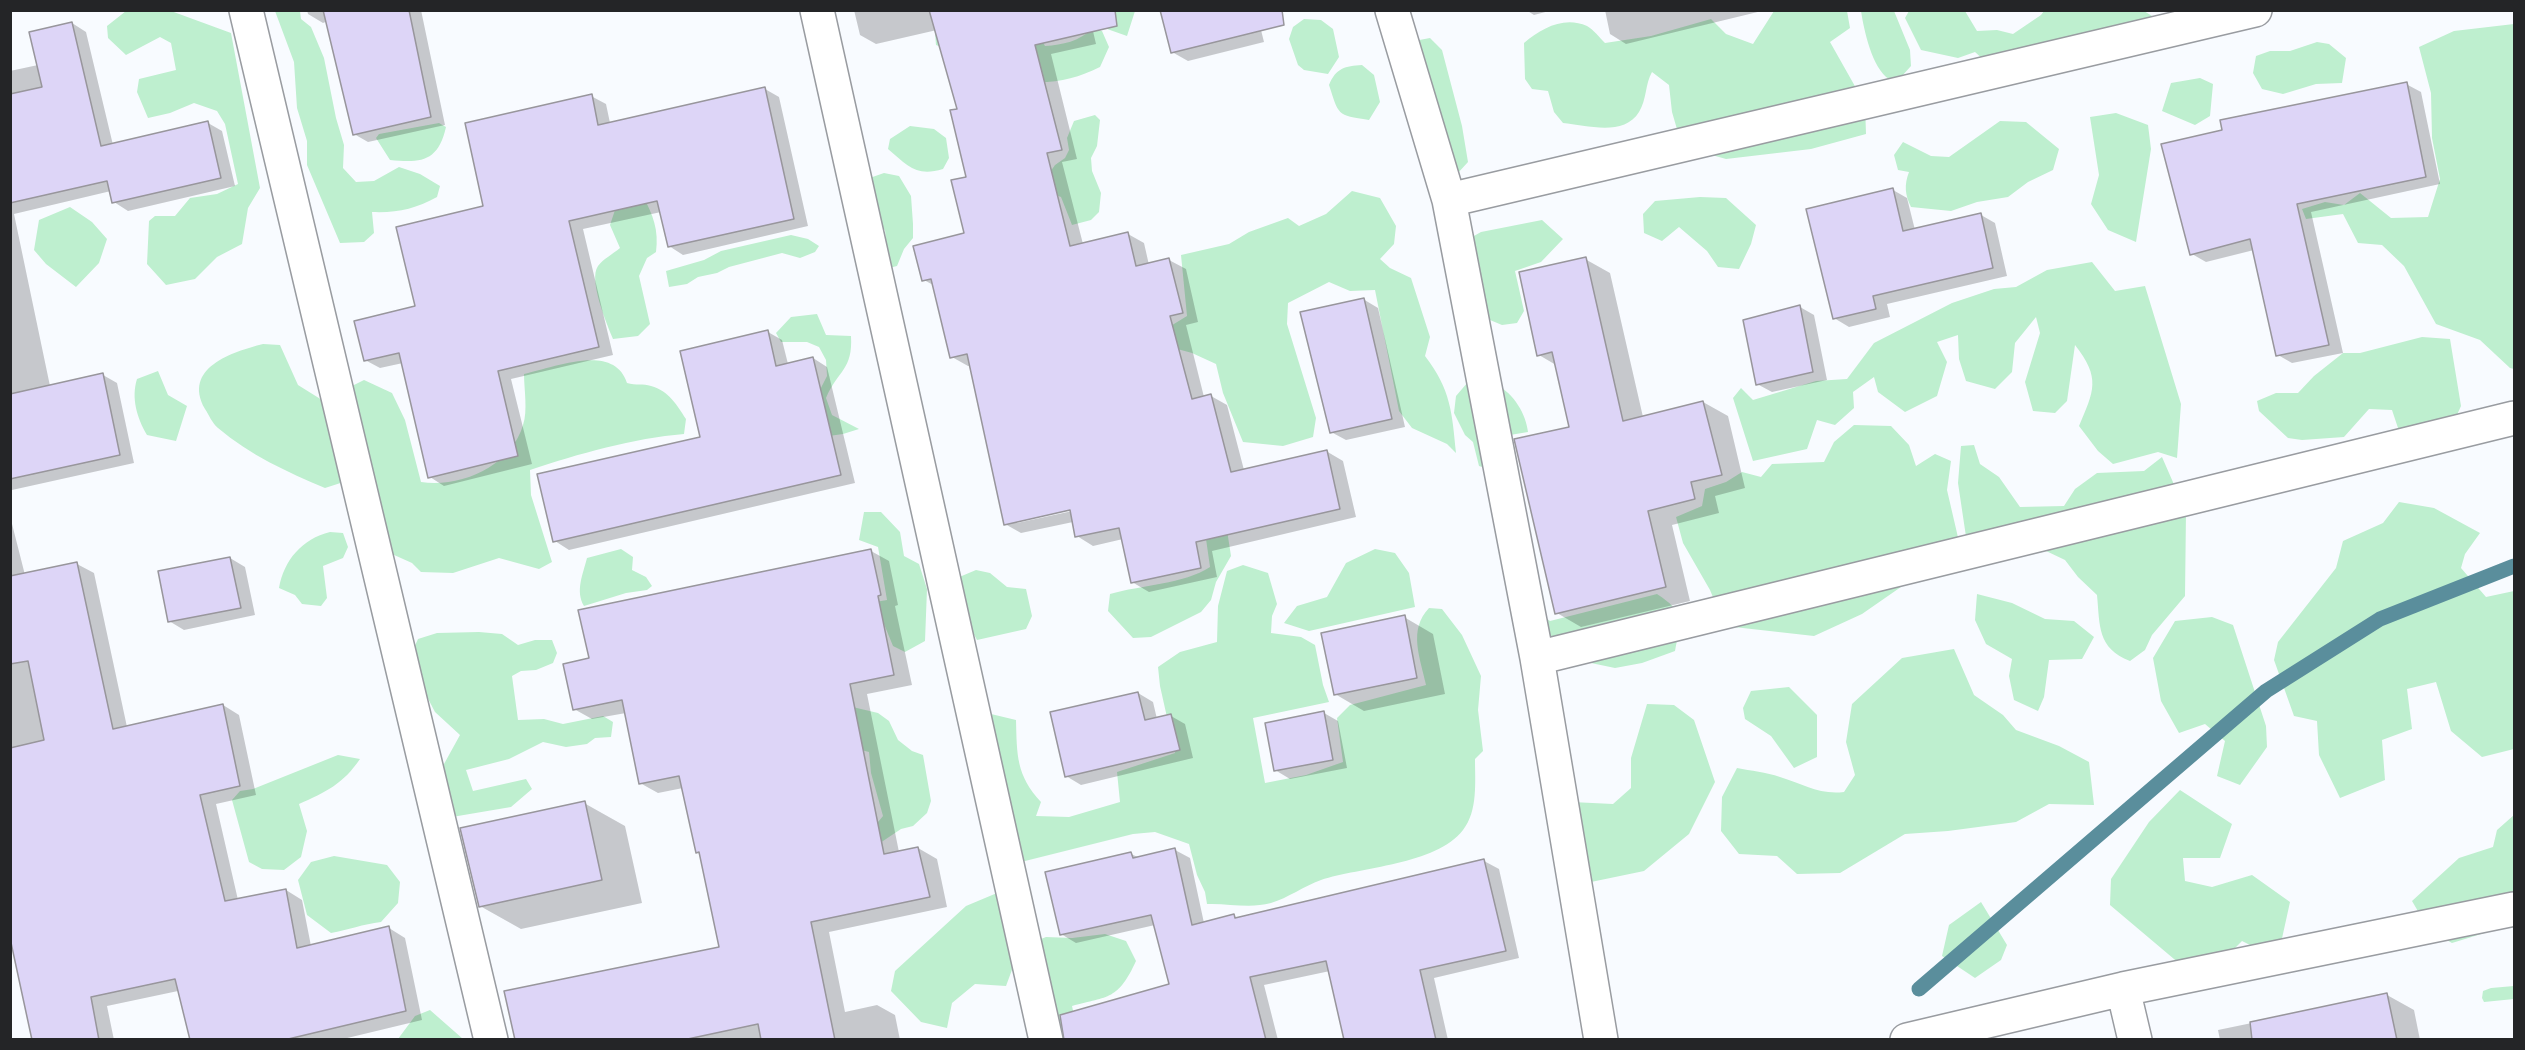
<!DOCTYPE html>
<style>
body{margin:0}
#map{position:relative;width:2525px;height:1050px;overflow:hidden;background:#f8fbff;font-family:Manrope,sans-serif}
canvas{display:block}
.frame{position:absolute;inset:0;border:12px solid #242527;pointer-events:none}
</style>
<div id="map">
<canvas width="2525" height="1050"></canvas>
<div class="frame"></div>
</div>
<script>
const ctx = document.querySelector('canvas').getContext('2d');
ctx.lineJoin = 'round';
function fill(path, color) { ctx.fillStyle = color; ctx.fill(path, 'evenodd'); }
function strokePath(path, color, width, dash) { ctx.strokeStyle = color; ctx.lineWidth = width; ctx.lineCap = dash ? 'butt' : 'round'; ctx.setLineDash(dash || []); ctx.stroke(path); }
fill(new Path2D(`
 M126 11H171L231 33 260 188 248 208 242 244 217 257 195 279 166 285 147 264 149 221 155 216H175L190 198 217 194 238 184 225 124 217 111 194 103 170 113 148 118 137 92 139 79 176 70 171 43 160 37 126 55 108 38 107 26Z
 M275 11H300L301 19 311 27 324 58 336 118 344 145 343 168 356 182 374 181 399 167 420 174 440 186 437 197C415 209 397 213 372 212L374 233 364 242 340 243 307 165V141L297 108 294 62Z
 M1089 11H1135L1127 36 1093 24Z
 M1774 11H1847L1850 28 1830 42 1865 104 1866 134 1811 149 1726 159 1691 149 1679 136 1672 112 1669 85 1652 72C1645 84 1647 99 1639 112 1624 137 1586 125 1563 123L1554 112 1548 91 1532 89 1525 79 1524 43C1542 28 1564 16 1587 26 1593 29 1600 38 1605 43L1651 36 1711 19 1726 34 1753 44Z
 M1861 11H1894L1910 50 1911 66 1902 76 1889 79C1872 68 1864 30 1861 11Z
 M1909 11H1965L1977 31 1997 30 2013 34 2041 15 2044 11H2144L2157 19 1986 62 1975 52 1958 58 1921 50 1905 18Z
 M1304 19 1321 20 1333 29 1339 57 1328 74 1304 70 1298 65 1289 39 1293 27Z
 M934 21 1038 33 1045 46C1063 45 1079 41 1092 29L1102 31 1109 47 1100 67C1078 78 1058 83 1033 82L936 45Z
 M2514 24V369L2510 368 2480 340 2436 324 2404 266 2382 245 2358 243 2343 214 2306 219 2302 209 2325 202 2344 205 2360 193 2391 218 2428 217 2440 179 2432 138 2431 93 2419 47 2454 31Z
 M1430 38 1442 50 1462 126 1468 162 1457 174 1414 41Z
 M2317 42 2329 44 2346 58 2342 83 2316 84 2283 94 2262 89 2253 73 2256 56 2270 51H2290Z
 M1362 65 1374 75 1380 102 1369 120C1336 115 1339 115 1329 85 1336 68 1345 66 1362 65Z
 M2200 78 2213 84 2210 116 2195 125 2162 111 2171 83Z
 M2116 113 2148 125 2151 149 2136 242 2108 230 2091 204 2099 175 2090 117Z
 M1095 115 1100 120 1097 146 1091 158 1092 171 1101 193 1099 212 1091 220 1072 225 1061 197 1050 193 1048 175 1055 165 1065 158 1069 150 1067 138 1074 121Z
 M2000 121 2026 122 2059 149 2053 170 2028 182 2008 197 1977 202 1951 211 1911 207C1905 195 1904 185 1909 172L1898 170 1894 155 1903 142 1931 156 1949 157Z
 M439 123 446 127C438 162 421 163 390 160L376 138 379 134Z
 M910 126 934 129 946 138 949 158 943 169C916 177 908 166 888 149L890 139Z
 M884 173 899 176 911 196 913 224V238L904 249 897 266 885 269 880 258 887 248 885 230 867 220 861 181Z
 M1352 191 1380 198 1396 226 1394 244 1380 259 1390 268 1411 278 1430 337 1425 356C1451 390 1452 412 1456 453L1447 444 1412 428 1399 411 1375 290 1350 291 1329 282 1288 303 1287 324 1316 418 1313 437 1283 446 1243 442 1223 393 1216 364 1192 353 1170 347 1169 327 1187 316 1181 255 1229 244 1249 232 1288 218 1299 226 1326 214Z
 M643 196C653 215 659 230 656 252L647 258 639 276 650 324 638 336 613 339C607 324 588 280 598 266 603 259 613 254 620 248L610 225 617 204Z
 M1700 197 1726 198 1756 225 1751 244 1739 269 1718 267 1707 251 1679 227 1662 241 1644 233 1643 214 1655 201Z
 M70 207 92 222 107 239 99 263 76 287 46 264 34 250 39 220Z
 M1542 220 1563 239 1541 262 1515 271 1524 311 1517 323 1502 325 1490 320 1474 289 1465 241 1481 232Z
 M791 235 808 239 819 246 815 252 800 258 782 253 729 267 717 273 698 277 687 284 669 287 666 271 704 260 721 251Z
 M2092 262 2115 291 2145 286 2181 404 2177 458 2158 452 2113 464 2098 451 2079 426C2094 391 2101 378 2075 345L2067 401 2055 413 2033 411 2025 382 2040 333 2036 317 2015 343 2012 372 1995 389 1966 381 1959 359 1958 335 1937 342 1947 362 1937 396 1905 412 1878 392 1874 377 1853 392 1854 408 1835 425 1817 420 1807 449 1753 461 1733 398 1741 388 1753 400 1816 381 1847 379 1874 343 1952 303 1994 289 2016 287 2047 270Z
 M817 314 826 335 851 336C853 370 838 370 826 398L832 415 859 429 843 434 794 441 827 376 826 360 819 347 807 342H781L776 333 791 317Z
 M2422 337 2450 339 2461 406 2447 437 2411 446 2398 428 2392 410 2369 409 2344 437 2302 440 2288 438 2259 411 2257 401 2276 393H2298L2314 376 2343 353H2360Z
 M263 344 280 345 298 385 338 410 342 391 364 380 392 393 405 420 421 482C461 488 511 466 523 425 528 411 524 389 524 374 553 368 614 342 627 383 636 386 643 383 651 386 669 391 677 405 686 419L684 434C634 438 578 454 530 470L531 495 552 562 539 569 499 558 453 573 421 572 412 563 383 550 356 478 325 488C287 472 250 455 218 428 212 423 209 415 205 409 182 368 232 352 263 344Z
 M158 371 168 395 187 406 176 441 147 435C137 418 131 398 137 379Z
 M1468 382C1476 383 1489 382 1497 385 1514 394 1526 414 1528 432L1510 435 1489 469 1479 466 1473 442 1465 435 1454 413 1456 396Z
 M1854 425 1891 426 1909 445 1916 466 1935 454 1951 461 1947 490 1960 546 1862 614 1814 636 1725 626 1710 590 1683 543 1676 517 1702 506 1705 489 1726 482 1742 472 1761 477 1772 464 1824 462 1834 442Z
 M1974 445 1980 464 1999 477 2020 507 2064 506 2075 489 2097 473 2144 471 2162 457 2186 512 2185 596 2152 635 2145 650 2130 661C2097 648 2100 626 2097 595L2078 577 2065 560 2044 550H1968L1958 483 1961 446Z
 M2399 502 2434 508 2480 533 2465 554 2461 568 2486 597 2514 591V749L2482 757 2451 731 2436 682 2407 689 2412 729 2382 740 2385 780 2340 798 2319 755 2317 721 2294 716 2274 660 2278 642 2336 568 2343 541 2383 523Z
 M864 512H881L900 532 904 556 919 564 927 589 925 641 905 652 893 646 875 602 887 600 878 547 859 540Z
 M1227 530 1231 556 1216 582 1211 600 1201 612 1151 637 1133 638 1108 611 1110 594C1141 585 1184 584 1210 567L1205 532Z
 M330 532 343 533 348 547 343 558 323 566 327 598 321 606 302 604 295 595 279 588C284 560 302 539 330 532Z
 M621 549 633 557 632 570 646 577 652 586 647 590 626 593 584 606C575 591 583 574 587 558Z
 M1375 549 1395 553 1409 573 1415 607 1309 631 1284 623 1297 606 1327 597 1346 563Z
 M1243 565 1268 573 1277 604 1272 616 1271 633 1301 637 1315 645 1323 685 1329 702 1253 718 1265 783 1306 775 1343 762 1337 718 1350 705 1426 685C1420 657 1408 630 1429 608L1442 609 1462 635 1481 676 1478 710 1483 751 1475 759C1475 782 1478 811 1463 830 1436 865 1360 867 1321 880 1304 886 1288 898 1271 903 1249 909 1228 903 1207 904L1205 892 1197 875 1189 844 1155 832 1133 834 1017 863 979 729 991 714 1016 720C1017 755 1016 775 1041 802L1036 816 1069 817 1120 802 1117 772 1175 753 1160 686 1158 667 1180 652 1217 642 1218 606 1227 571Z
 M976 570 990 573 1007 587 1026 589 1032 616 1026 629 977 640 966 620 957 578Z
 M1657 594C1685 612 1681 621 1675 651L1642 663 1615 668 1591 663 1571 646 1545 645 1538 612 1550 621Z
 M1977 594 2012 603 2045 619 2074 621 2094 637 2082 659 2049 660 2044 697 2038 711 2014 700 2009 676 2012 659 1986 644 1975 620Z
 M2212 617 2233 625 2266 726 2267 747 2240 785 2217 776 2225 741 2205 724 2179 733 2161 701 2153 658 2175 621Z
 M479 632 502 634 518 645 535 640H552L557 653 553 663 536 670 521 671 512 676 518 720 544 719 563 724 603 716 613 722 611 737 595 738 587 744 566 747 543 742 509 759 466 770 473 791 526 779 532 789 511 807 452 817 435 809 444 764 460 735 435 712 424 691 413 650 418 639 437 633Z
 M1954 649 1974 695 2003 715 2016 730 2059 746 2089 762 2094 805 2049 804 2016 822 1948 831 1905 834 1840 873 1797 874 1777 856 1739 854 1721 831 1722 797 1737 768C1751 771 1766 772 1780 777 1803 784 1819 795 1844 792L1855 775 1846 742 1852 704 1902 658Z
 M1789 687 1817 715V757L1794 768 1771 736 1745 719 1743 708 1751 691Z
 M840 704 878 713 889 721 898 740 912 751 923 755 931 801 927 813 913 826 901 829 880 843 859 827 878 822 883 816 871 773 869 752 853 748Z
 M1647 704 1674 705 1694 720 1715 782 1689 834 1644 871 1591 882 1572 802 1613 804 1631 788V758Z
 M338 755 360 759C343 784 326 792 299 804L307 831 301 857 284 870 262 869 249 862 232 800 240 791 253 789Z
 M2180 790 2232 824 2220 858H2183L2185 881 2212 887 2252 875 2290 902 2281 943 2260 950 2242 941 2228 955 2187 970 2110 905 2111 879 2149 822Z
 M2514 815V927H2504L2452 943 2429 930 2412 901 2459 858 2493 847 2497 830Z
 M334 856 387 865 400 882 398 903 381 922C363 924 348 930 331 933L307 915 298 880 311 862Z
 M997 893 1016 959 1006 986 975 984 952 1003 947 1028 921 1022 891 991 895 971 966 906Z
 M1981 902 2007 945 2001 960 1975 978 1942 956 1949 925Z
 M1105 934 1126 941 1136 961C1118 1000 1109 996 1072 1006L1079 1039H1052L1031 943 1046 937 1072 938Z
 M2514 986V999L2484 1002 2482 998 2483 991 2491 988Z
 M430 1010 463 1039H398L415 1016Z`), '#beefcf');
fill(new Path2D(`
 M307 10H421L445 125 368 142 354 134 328 21 323 23 308 14Z
 M854 10H1088L1096 44 1051 54 1077 159 1062 162 1083 244 1128 234 1144 243 1149 265 1169 260 1186 269 1198 322 1186 325 1204 397 1211 396 1227 405 1244 470 1326 451 1343 461 1356 517 1212 551 1217 577 1149 592 1132 582 1123 539 1093 546 1077 536 1073 522 1021 533 1005 524 971 366H968L952 357 935 286 924 280 966 234 968 178 959 110 937 30 876 44 860 35ZM1077 507V510L1017 523V520Z
 M1526 10H1553L1534 15Z
 M1605 10H1766L1626 44 1610 34Z
 M72 23 86 32 113 145 208 123 222 131 235 186 128 211 114 202 111 191 14 214 50 386 103 375 117 383 134 463 12 490 10 71 38 65Z
 M1260 26 1264 42 1188 61 1172 52Z
 M2406 84 2421 92 2440 184 2311 212 2343 353 2292 363 2278 355 2254 250 2206 262 2192 254Z
 M765 89 779 97 808 226 683 255 669 246 661 212 583 229 613 355 511 379 532 464 444 486 430 477 403 363 380 368 365 360 417 307 485 208 591 96 606 104 610 123Z
 M1893 190 1907 198 1915 230 1981 215 1995 223 2007 276 1887 304 1890 317 1849 327 1834 318Z
 M1585 259 1610 273 1643 417 1703 402 1728 416 1745 488 1715 496 1719 513 1672 525 1690 601 1581 627 1557 613 1570 428 1556 365 1539 355Z
 M1363 299 1378 308 1405 427 1346 440 1331 432Z
 M1800 307 1814 315 1827 380 1772 392 1757 384Z
 M768 332 782 340 788 364 813 358 827 367 855 483 569 550 555 541 702 438Z
 M10 516 25 575 77 564 94 573 127 727 223 705 239 715 256 795 216 804 238 900 286 890 302 900 311 946 389 928 405 938 422 1020 339 1040H191L178 991 107 1006 114 1040H32L10 933Z
 M871 551 889 561 898 605 895 606 912 685 867 694 899 852 918 848 937 859 947 907 829 932 845 1012 877 1005 895 1015 900 1040H516L721 948 700 854 697 852 683 788 658 793 640 783 626 713 592 719 574 709 590 659Z
 M230 558 245 567 255 615 184 630 169 621Z
 M1404 617 1433 634 1445 694 1364 711 1335 694Z
 M1138 693 1153 702 1157 719 1171 716 1185 724 1193 758 1081 785 1066 776Z
 M1324 713 1338 721 1347 768 1290 779 1275 770Z
 M584 803 625 826 642 903 521 929 480 906Z
 M1175 850 1190 858 1204 923 1234 916 1238 918 1484 861 1499 869 1519 958 1434 978 1448 1040H1345L1330 971 1264 985 1278 1040H1085L1171 985 1155 925 1076 943 1061 934 1131 854 1140 858Z
 M2387 995 2414 1010 2420 1040H2220L2218 1030Z`), '#0003');
strokePath(new Path2D(`
 M1919 989 2266 691 2380 619 2514 566`), '#5a8e9c', 15);
const building = new Path2D(`
 M323 10H409L431 117 353 135Z
 M929 10H1115L1117 26 1035 45 1062 150 1047 153 1070 246 1128 232 1136 266 1169 258 1183 313 1170 316 1192 399 1211 394 1231 472 1327 450 1340 509 1196 542 1201 568 1131 583 1119 528 1075 537 1070 510 1004 525 967 354 950 358 931 279 922 281 913 246 964 233 951 180 966 177 950 110 957 109Z
 M1160 10H1282L1284 25 1171 53Z
 M72 22 101 146 208 121 221 178 112 203 107 181 10 203V94L42 87 29 32Z
 M2407 82 2426 177 2297 204 2329 345 2276 356 2250 239 2190 255 2161 144 2222 130 2220 120Z
 M765 87 794 219 668 247 657 201 569 221 599 347 498 371 518 456 428 478 399 353 364 361 354 321 415 306 396 227 483 206 465 123 592 94 598 125Z
 M1893 188 1903 231 1981 213 1993 268 1873 296 1876 309 1833 319 1806 209Z
 M1586 257 1623 421 1703 401 1722 475 1691 482 1695 499 1648 511 1666 587 1555 614 1514 439 1569 427 1552 352 1537 356 1519 272Z
 M1364 298 1392 419 1330 433 1300 312Z
 M1800 305 1813 372 1756 385 1743 320Z
 M768 330 776 366 813 357 841 475 553 542 537 474 700 437 680 351Z
 M103 373 120 455 10 479V394Z
 M871 549 881 595 878 596 894 675 850 684 884 854 918 847 930 897 811 922 835 1040H761L758 1024 683 1040H515L504 991 719 947 699 852 696 853 679 776 639 784 622 700 573 710 563 664 589 658 578 610Z
 M230 557 241 608 168 622 158 571Z
 M77 562 113 729 223 704 240 786 200 795 225 901 286 889 297 948 389 926 406 1011 284 1040H190L175 979 91 997 99 1040H32L10 938V748L44 740 28 661 10 664V576Z
 M1405 615 1417 678 1334 695 1321 633Z
 M1138 692 1145 720 1171 714 1180 750 1065 777 1050 712Z
 M1324 711 1333 760 1274 771 1265 723Z
 M585 801 602 880 479 907 460 828Z
 M1175 848 1192 925 1234 914 1235 918 1484 859 1506 951 1420 970 1436 1040H1344L1326 961 1250 977 1266 1040H1064L1060 1015 1169 984 1151 915 1060 935 1045 872 1131 852 1133 858Z
 M2387 993 2397 1040H2252L2250 1022Z`);
fill(building, '#ddd5f7');
strokePath(building, '#98969c', 1.5);
const minor = new Path2D(`
 M246 10 491 1040
 M817 10 1046 1040
 M1392 10 1449 200 1537 658 1601 1040
 M1449 200 2255 10
 M1537 658 2514 418
 M2123 989 2135 1040
 M1907 1040 2123 989 2514 909`);
strokePath(minor, '#999ca1', 36);
strokePath(minor, '#fff', 33);
</script>
